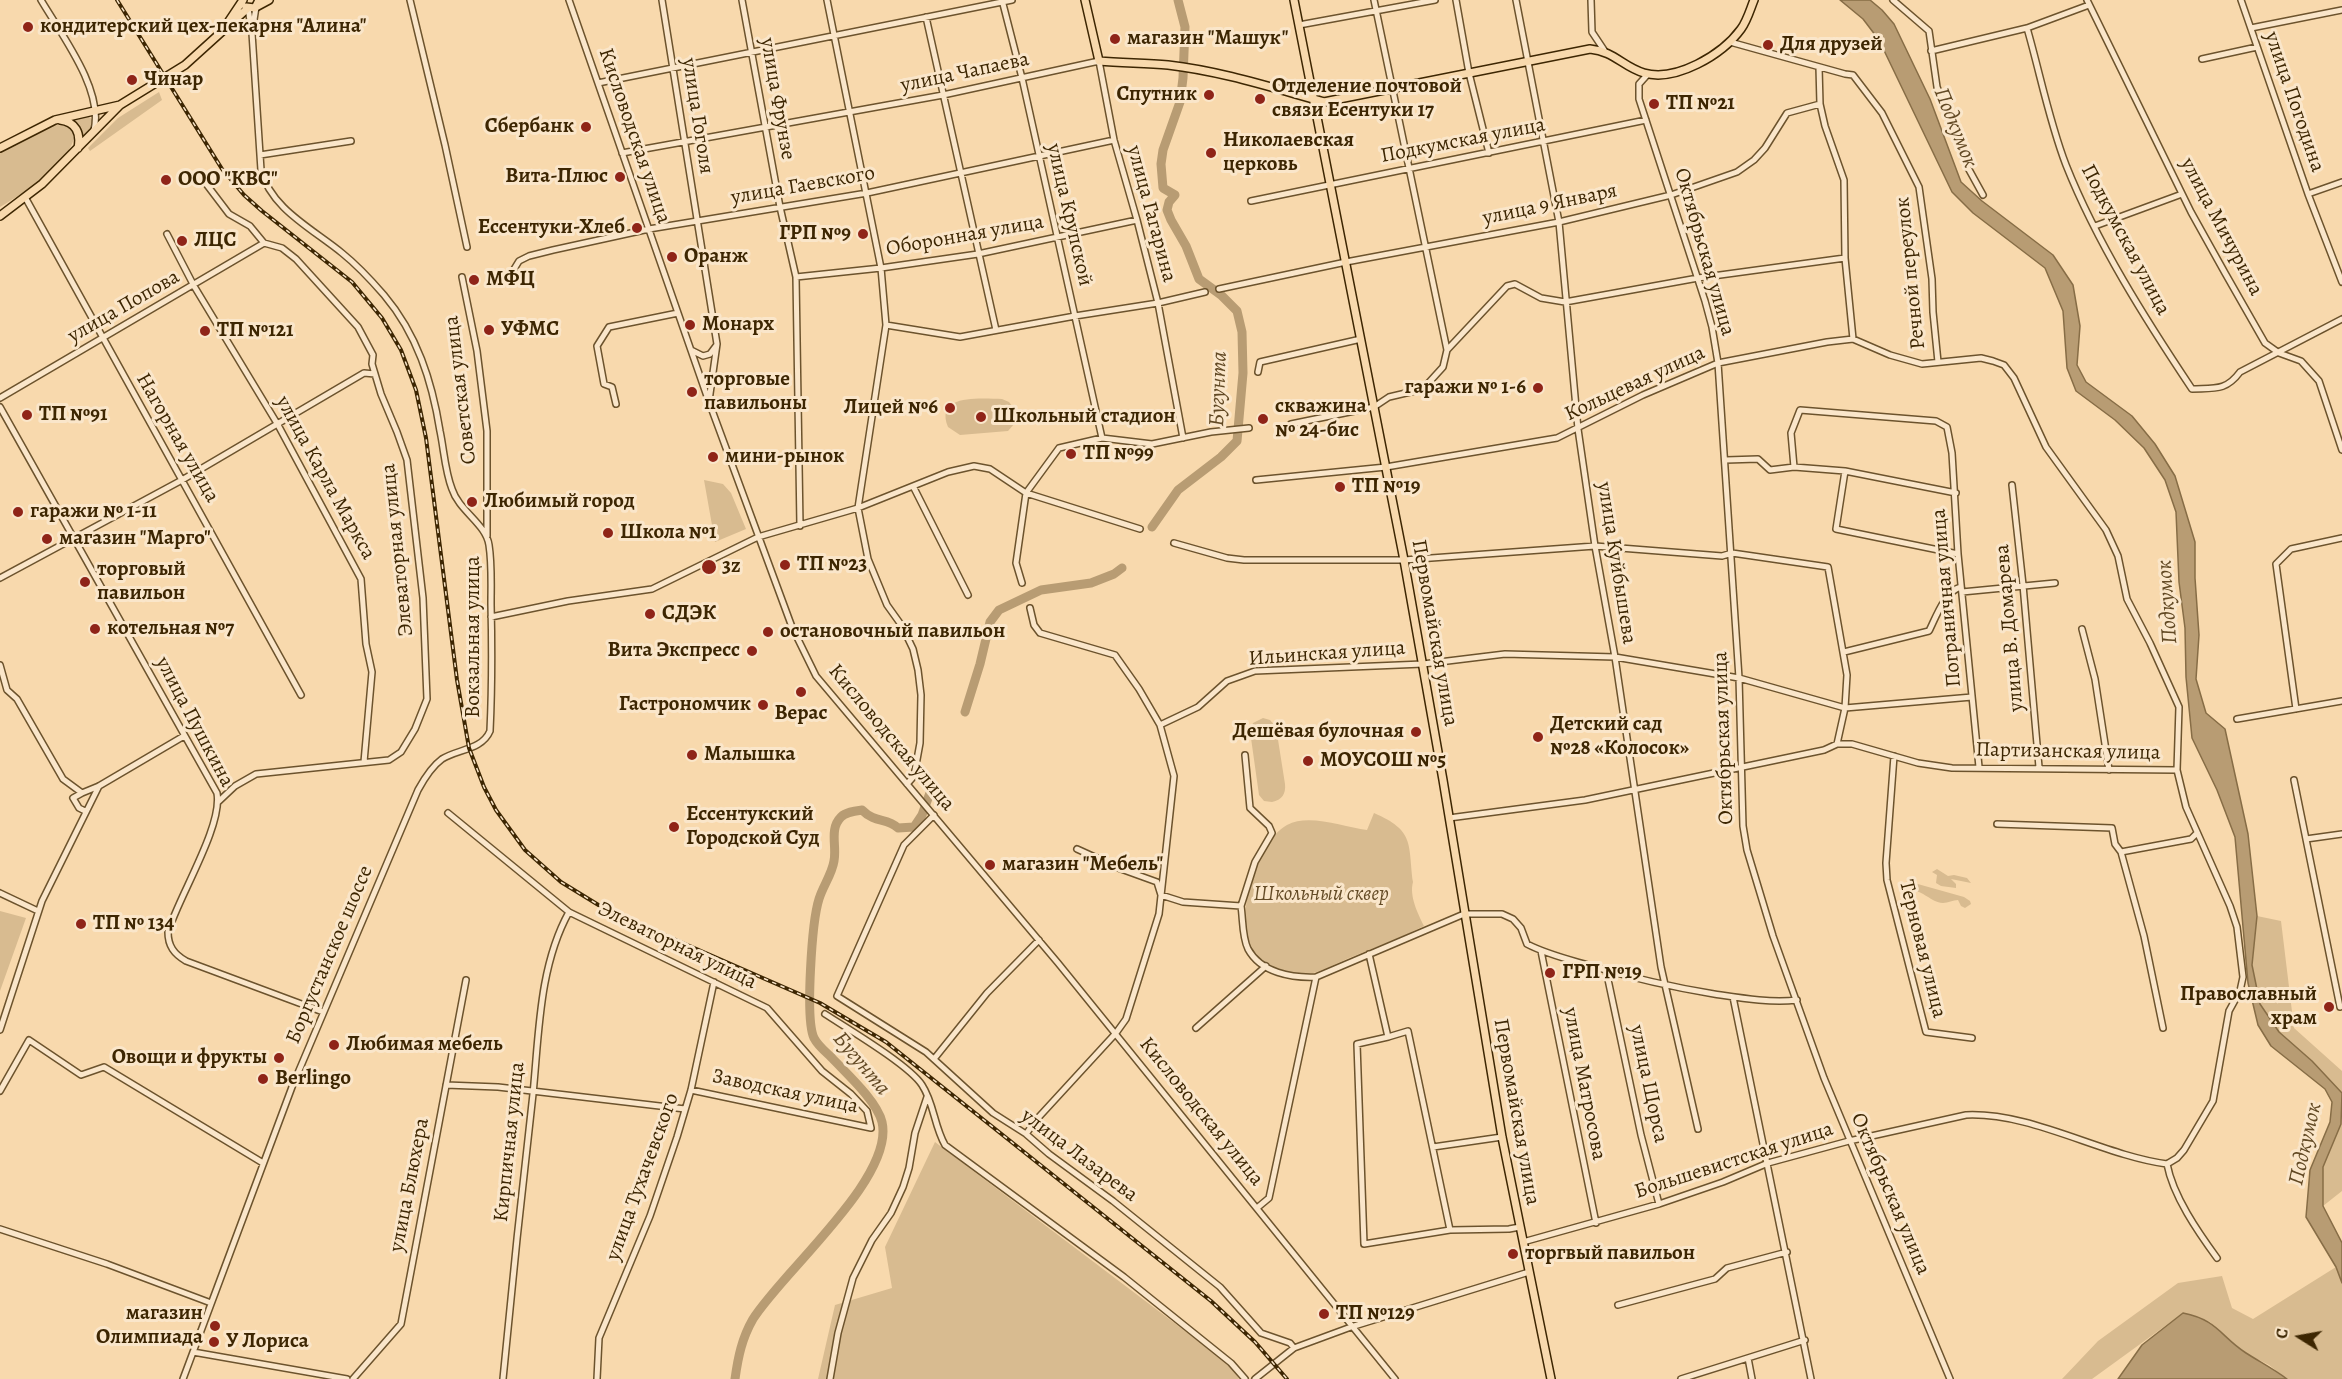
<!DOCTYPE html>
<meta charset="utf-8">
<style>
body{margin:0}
#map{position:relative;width:2342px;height:1379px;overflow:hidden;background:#f8d9ad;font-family:Alegreya,serif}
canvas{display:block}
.north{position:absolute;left:2270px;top:1307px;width:60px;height:60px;-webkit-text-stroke:4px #fae6ca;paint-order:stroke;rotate:281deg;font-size:16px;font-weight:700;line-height:24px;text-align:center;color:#3d2602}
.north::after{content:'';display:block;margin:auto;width:21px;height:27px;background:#3d2602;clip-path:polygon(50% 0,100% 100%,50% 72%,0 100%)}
</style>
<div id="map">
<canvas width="2342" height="1379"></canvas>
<div class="north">С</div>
</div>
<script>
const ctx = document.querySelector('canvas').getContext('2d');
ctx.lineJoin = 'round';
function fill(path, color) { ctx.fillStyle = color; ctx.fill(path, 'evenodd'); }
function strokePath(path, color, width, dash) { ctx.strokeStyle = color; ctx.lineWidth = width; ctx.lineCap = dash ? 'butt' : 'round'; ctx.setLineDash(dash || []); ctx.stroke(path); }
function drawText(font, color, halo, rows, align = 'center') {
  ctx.font = font + ' Alegreya,serif'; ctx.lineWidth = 6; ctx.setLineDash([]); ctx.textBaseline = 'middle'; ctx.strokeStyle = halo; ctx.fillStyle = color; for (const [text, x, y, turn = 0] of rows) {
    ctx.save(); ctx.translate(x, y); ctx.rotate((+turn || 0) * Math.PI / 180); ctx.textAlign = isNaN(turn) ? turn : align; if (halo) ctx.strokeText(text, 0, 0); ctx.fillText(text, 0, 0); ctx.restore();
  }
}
fill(new Path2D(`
 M159 92 162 100 90 151 88 148 118 118Z
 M88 116 93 120V127L82 138 80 129 70 120Z
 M57 125 69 126 75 133C72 163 24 193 0 207V151L41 129Z
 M1002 399 1009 402 1016 411 1015 423 1008 431 960 435 948 427C934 393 983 399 1002 399Z
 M704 480 723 484 731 493 746 529 715 542Z
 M1263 718 1270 720 1276 727 1285 784C1286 794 1282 800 1272 802L1264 801 1259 795 1250 731 1253 723Z
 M1374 813C1415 831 1408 843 1413 882 1409 896 1418 914 1424 926 1400 938 1374 948 1349 958 1335 964 1318 974 1302 975 1284 977 1256 962 1249 945 1236 915 1257 841 1287 825 1309 813 1343 827 1367 830Z
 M1937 869 1948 876 1954 875 1967 878 1971 883 1951 879 1956 884V888L1941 886 1936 883 1937 875 1932 872Z
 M1907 881 1964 897 1970 901 1971 904 1965 908 1961 906 1958 900C1953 900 1948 903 1943 903 1930 902 1925 891 1910 890L1906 885Z
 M0 911 26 918 0 991Z
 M2257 916 2281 921 2294 1028 2342 1071V1093L2312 1061 2279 1032 2260 1004 2252 965Z
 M2342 1116V1191L2323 1206V1167L2341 1124Z
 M935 1142 1230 1365 1239 1379H818L835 1305 892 1288 885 1247Z
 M2336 1267 2342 1283V1379H2287L2269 1365 2245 1353 2210 1322 2183 1313 2092 1379H2062L2098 1341 2178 1283 2222 1276 2232 1308 2253 1319Z`), '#d8bb90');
const water = new Path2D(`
 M1840 0H1870L1882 10 1894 24 1930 99 1961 182 1982 201 2053 255 2073 285 2080 326 2077 365 2086 382 2132 416 2155 444 2175 476 2195 542V578L2199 635 2196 679 2206 713 2225 729 2248 834 2257 916 2252 965 2260 1004 2279 1032 2312 1061 2342 1093 2341 1124 2323 1167V1206L2342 1243V1283L2336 1267 2306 1217 2310 1170 2330 1122 2332 1102 2325 1089 2271 1046 2258 1025 2248 983 2235 837 2217 790 2192 738 2186 677 2185 628 2179 582 2176 512 2165 480 2144 448 2115 420 2076 391 2067 368 2063 311 2045 268 1973 213 1952 192 1879 40 1863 19Z
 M2183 1313C2218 1320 2220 1336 2246 1353 2260 1362 2274 1369 2287 1379H2118L2142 1345Z`);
fill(water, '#b89c73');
strokePath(water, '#876d46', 1.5);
strokePath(new Path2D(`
 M1152 527 1178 490 1221 457 1237 441 1243 373 1242 332 1237 311 1221 295 1199 279 1186 246 1171 220 1167 210 1169 202 1175 195 1163 188 1161 164 1163 150 1180 102 1183 78 1185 27 1178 0
 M965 712 980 664 990 622 999 610 1041 590 1091 583 1114 574 1122 568
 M735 1379C738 1357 742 1338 753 1319 782 1272 895 1178 882 1122 877 1101 847 1074 832 1058 826 1052 818 1046 814 1038 805 1019 812 921 819 899 823 886 832 874 834 861 837 846 829 829 841 817 846 812 855 811 862 810 876 824 886 817 898 828L914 827 922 815 931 790`), '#b89c73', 9);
const minor = new Path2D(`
 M41 0C61 34 104 90 94 130
 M410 0 445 145 467 247
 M569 0 709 402 792 627 816 676 1058 963 1395 1379
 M662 0 717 344 709 401
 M742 0 780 207 796 277 800 526
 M827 0 881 268 886 325 858 508 868 559 887 605 902 626 913 649 918 670 921 695 920 743 914 776 907 784
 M1002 0 1022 78 1102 438
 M1374 0 1447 350
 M1456 0 1469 73 1489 153
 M1516 0 1559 222 1578 429 1595 546 1615 657 1661 967 1698 1129
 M1591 0 1592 32 1604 50
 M1893 0 1929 31 1937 87 1967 166 1983 195
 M2087 0 2191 212 2225 273 2265 343 2279 353 2301 361 2319 381 2342 450
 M2241 0 2308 194 2342 282
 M926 17 996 330
 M1299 25 1435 0
 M253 26 256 7
 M2027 28C2040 73 2049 121 2066 165 2097 243 2146 320 2192 389 2215 388 2226 391 2240 372L2342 319
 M2251 28 2342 10
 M1730 42 1845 74 1853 75 1882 113 1919 187 1932 279 1933 312 1938 362
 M1931 51 2027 28 2089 5
 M2202 59 2257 47
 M1648 74 1639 84V99L1705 301 1712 327 1718 363 1739 678 1743 826 1747 850 1773 936 1824 1078 1950 1379
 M598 83 1012 0
 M1820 104 1825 126 1844 180 1845 258 1853 339
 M622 153 943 95 1099 61 1114 140 1137 220 1158 303 1183 438
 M260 155 351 141
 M207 185 229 214 250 226 264 243 282 248 296 259 358 327 373 355 372 364 381 394 397 432 407 460 423 598 427 699 415 729 401 752 389 760 256 774 235 786 218 802
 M2308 194 2342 182
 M25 197 301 695
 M1251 201 1646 120
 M2095 226 2182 194
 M167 234 194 286 278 425 361 579 366 644 372 672 364 762
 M462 277 477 351 487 431V536
 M796 277 881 268 978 254 1137 220
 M508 279 519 261 529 256 553 250 649 229 867 193 1114 140
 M1219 289 1346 262 1559 222 1671 195 1737 172 1754 160 1765 148 1787 113 1820 104 1819 67
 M886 325 960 337 1075 316 1158 303 1205 292
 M691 350 703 356 710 354 716 346
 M1258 372 1260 362 1361 339
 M0 398 264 243
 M616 404 612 387 604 384 597 346 609 327 678 313
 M0 407 217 793C223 826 179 896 168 932 168 946 174 954 186 961L323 1012
 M1291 424 1374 407 1389 397 1423 389 1443 367 1447 350 1507 286 1515 284 1541 298 1565 302 1698 278 1845 258
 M1726 460 1758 459 1770 470 1794 467 1845 471 1956 493
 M1794 467 1791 433 1800 410 1936 421 1947 427 1952 453 1958 554 1979 767
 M1845 471 1836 529 1958 554
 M1256 480 1386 467 1557 438 1643 395 1718 363 1827 342 1853 339 1890 355 1922 364 1981 358 1993 361 2004 365 2014 378 2046 447 2106 530 2118 556 2127 599 2150 643 2179 707 2177 770
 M2012 485 2023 585 2039 767
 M913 486 968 595
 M1174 543 1227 558 1244 560H1404L1595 546 1722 556 1732 553 1828 567 1847 675 1845 708 1837 744
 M0 578 182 480 364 373 375 374
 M1022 583 1016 563 1026 493 1059 448 1102 438 1152 444 1211 432 1249 428
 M1962 592 2055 583
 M491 617 568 601 652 589 758 537 858 508 948 472 974 466 990 469 1026 493 1140 529
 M2082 629 2095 679 2109 770
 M1844 652 1929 631C1936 617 1945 591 1961 587
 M0 665 7 690 17 699 63 779 82 793 99 786 184 736
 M2296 709 2276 564 2291 549 2342 538
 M2237 719 2342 701
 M1160 725 1198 707 1227 681 1255 671 1423 664 1505 654 1615 657 1739 678 1845 708 1972 697
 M1894 756 1886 863 1887 880 1926 1032 1972 1038
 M2294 780 2340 1007
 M82 793 73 798 79 808 85 811
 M448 813 569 912 767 1008 822 1071 851 1094 867 1111 871 1128 691 1090
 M934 815 904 845 837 996 926 1052 993 1113 1026 1134 1049 1154 1113 1201 1220 1287 1261 1333 1290 1343 1294 1348
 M1449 818 1585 800 1824 750 1837 744H1852L1918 763 1952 768 2177 770 2186 807 2230 906 2237 927 2243 977 2240 991 2229 1011 2213 1101 2184 1150 2177 1158 2167 1164
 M1997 824 2112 828 2115 844 2121 852 2144 936 2163 1028
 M2306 839 2342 834
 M1077 849 1121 869 1157 882 1161 895 1183 902 1241 906 1255 862 1272 833 1269 826 1250 808 1245 755
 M2121 852 2191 839 2197 833
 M0 893 38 911
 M1241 906C1243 919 1242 937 1248 949 1261 973 1292 978 1316 977
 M1541 951 1596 1223
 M1369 954 1388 1037 1357 1044 1364 1244 1450 1230 1509 1229 1520 1227
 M1606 970 1641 1135 1659 1204
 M1733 997 1811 1379
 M825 1014C848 1029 909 1065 922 1085 934 1103 934 1126 945 1145L1124 1277 1231 1363 1245 1379
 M1196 1028 1266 966
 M0 1030 42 901 99 786
 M1388 1037 1408 1031 1450 1230
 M934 1059 987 993 1039 940
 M446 1085 498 1087 685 1109
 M0 1091 29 1040 81 1075 104 1067 263 1163
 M1026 1134 1037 1119 1116 1033 1126 1019 1159 914 1174 776 1160 725 1139 689 1115 655 1040 633 1034 625 1030 608
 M1433 1147 1502 1137
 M2167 1164C2173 1196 2198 1232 2217 1258
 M1257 1208 1269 1198 1316 977 1464 914H1502L1513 919 1521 928 1527 944C1546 954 1567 959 1588 965 1629 977 1671 987 1714 994 1741 998 1770 1003 1797 1000
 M0 1229 107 1264 211 1303
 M1523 1242 1659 1204 1723 1182 1768 1163 1849 1141 1966 1115C2032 1112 2101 1155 2167 1164
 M1618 1305 1715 1279 1727 1268 1787 1252
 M193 1352 347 1379
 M1748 1358 1752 1379
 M183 1379 292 1087 418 790C424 779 431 767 442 759 458 749 482 750 490 731 492 689 492 646 491 604 491 584 492 564 489 545 486 524 459 511 452 489 445 471 444 450 440 431 432 381 417 334 384 295 371 280 357 265 342 253 313 229 271 209 261 170L252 33 248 8
 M353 1379 401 1324 466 980
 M503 1379C512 1284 522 1189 533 1094 539 1034 539 966 569 912
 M597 1379 599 1338 650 1216 677 1137 691 1090 714 982
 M830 1379 838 1333 853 1278 872 1240 891 1213 903 1187 909 1168 915 1133 927 1097
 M1255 1379 1294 1348 1351 1327 1529 1272
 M1681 1379 1805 1340`);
const major = new Path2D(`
 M1085 0 1099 61C1121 63 1145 63 1168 65 1221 71 1273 88 1324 102L1590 49C1614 51 1623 67 1644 73 1676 82 1722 55 1741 29 1747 21 1750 10 1754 0
 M1294 0 1404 560 1443 780 1502 1137 1551 1379
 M246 7 255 8 259 0
 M256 7 269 0
 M229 21 243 0
 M60 120C76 122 81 133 78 148
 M0 148 55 120 120 105
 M0 216 42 184 120 105 185 65 248 8`);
strokePath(minor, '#6c532d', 8);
strokePath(major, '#3d2602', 10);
strokePath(minor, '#fae6ca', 5);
strokePath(major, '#f8d9ad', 7);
const rail = new Path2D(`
 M117 0 222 169 244 195 262 211 352 282 382 318 401 350 416 390 426 438 457 680 469 748 484 787 496 810 525 850 561 882 605 909 820 1003 886 1042 1211 1301 1255 1342 1287 1379`);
strokePath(rail, '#3d2602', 4);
strokePath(rail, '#fae6ca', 1.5, [4.5]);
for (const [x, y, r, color] of [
 [28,27,6,"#8f2418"],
 [1115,39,6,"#8f2418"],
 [1768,45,6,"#8f2418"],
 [132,80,6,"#8f2418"],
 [1209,95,6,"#8f2418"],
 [1260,99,6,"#8f2418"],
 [1654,104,6,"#8f2418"],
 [586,127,6,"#8f2418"],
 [1211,153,6,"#8f2418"],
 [620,177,6,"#8f2418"],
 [166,180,6,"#8f2418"],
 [637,228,6,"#8f2418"],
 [863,234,6,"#8f2418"],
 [182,241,6,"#8f2418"],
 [672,257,6,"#8f2418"],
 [474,280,6,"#8f2418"],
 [690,325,6,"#8f2418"],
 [489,330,6,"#8f2418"],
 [205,331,6,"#8f2418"],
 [1538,388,6,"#8f2418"],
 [692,392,6,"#8f2418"],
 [950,408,6,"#8f2418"],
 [27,415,6,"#8f2418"],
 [981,417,6,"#8f2418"],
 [1263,419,6,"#8f2418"],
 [1071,454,6,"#8f2418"],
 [713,457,6,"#8f2418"],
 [1340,487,6,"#8f2418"],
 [472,502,6,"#8f2418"],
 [18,512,6,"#8f2418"],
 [608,533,6,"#8f2418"],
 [47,539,6,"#8f2418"],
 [785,565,6,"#8f2418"],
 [709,567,8,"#8f2418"],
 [85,582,6,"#8f2418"],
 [650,614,6,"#8f2418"],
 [95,629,6,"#8f2418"],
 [768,632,6,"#8f2418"],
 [752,651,6,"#8f2418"],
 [801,692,6,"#8f2418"],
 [763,705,6,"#8f2418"],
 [1416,732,6,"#8f2418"],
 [1538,737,6,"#8f2418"],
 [692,755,6,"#8f2418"],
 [1308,761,6,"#8f2418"],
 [674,827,6,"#8f2418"],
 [990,865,6,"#8f2418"],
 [81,924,6,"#8f2418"],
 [1550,973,6,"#8f2418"],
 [2329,1007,6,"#8f2418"],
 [334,1045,6,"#8f2418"],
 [279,1058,6,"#8f2418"],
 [263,1079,6,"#8f2418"],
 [1513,1254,6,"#8f2418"],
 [1324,1314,6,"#8f2418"],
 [215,1326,6,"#8f2418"],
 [214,1342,6,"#8f2418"]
]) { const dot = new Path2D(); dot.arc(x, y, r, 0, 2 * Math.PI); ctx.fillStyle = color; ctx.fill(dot); strokePath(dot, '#fae6ca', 2); }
drawText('bold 21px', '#3d2602', '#fae6ca', [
 ["кондитерский цех-пекарня \"Алина\"",40,27],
 ["магазин \"Машук\"",1127,39],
 ["Для друзей",1780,45],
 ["Чинар",144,80],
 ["Отделение почтовой",1272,87],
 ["связи Есентуки 17",1272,111],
 ["Спутник",1197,95,"right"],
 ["ТП №21",1666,104],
 ["Сбербанк",574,127,"right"],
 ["Николаевская",1223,141],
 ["церковь",1223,165],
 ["Вита-Плюс",608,177,"right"],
 ["ООО \"КВС\"",178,180],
 ["Ессентуки-Хлеб",625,228,"right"],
 ["ГРП №9",851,234,"right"],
 ["ЛЦС",194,241],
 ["Оранж",684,257],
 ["МФЦ",486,280],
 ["Монарх",702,325],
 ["УФМС",501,330],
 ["ТП №121",217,331],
 ["торговые",704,380],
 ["павильоны",704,404],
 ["гаражи № 1-6",1526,388,"right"],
 ["скважина",1275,407],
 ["№ 24-бис",1275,431],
 ["Лицей №6",938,408,"right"],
 ["ТП №91",39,415],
 ["Школьный стадион",993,417],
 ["ТП №99",1083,454],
 ["мини-рынок",725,457],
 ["ТП №19",1352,487],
 ["Любимый город",484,502],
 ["гаражи № 1-11",30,512],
 ["Школа №1",620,533],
 ["магазин \"Марго\"",59,539],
 ["ТП №23",797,565],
 ["3z",722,567],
 ["торговый",97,570],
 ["павильон",97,594],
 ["СДЭК",662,614],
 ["котельная №7",107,629],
 ["остановочный павильон",780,632],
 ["Вита Экспресс",740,651,"right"],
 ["Гастрономчик",751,705,"right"],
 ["Верас",801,714,"center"],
 ["Детский сад",1550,725],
 ["№28 «Колосок»",1550,749],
 ["Дешёвая булочная",1404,732,"right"],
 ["Малышка",704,755],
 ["МОУСОШ №5",1320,761],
 ["Ессентукский",686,815],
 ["Городской Суд",686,839],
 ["магазин \"Мебель\"",1002,865],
 ["ТП № 134",93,924],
 ["ГРП №19",1562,973],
 ["Православный",2317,995,"right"],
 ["храм",2317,1019,"right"],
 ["Любимая мебель",346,1045],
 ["Овощи и фрукты",267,1058,"right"],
 ["Berlingo",275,1079],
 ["торгвый павильон",1525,1254],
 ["магазин",203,1314,"right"],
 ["Олимпиада",203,1338,"right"],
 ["ТП №129",1336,1314],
 ["У Лориса",226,1342]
], 'left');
drawText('21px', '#3d2602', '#fae6ca', [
 ["улица Чапаева",965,73,-12],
 ["улица Фрунзе",777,99,80],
 ["улица Погодина",2294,102,71],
 ["улица Гоголя",697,116,81],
 ["Кисловодская улица",634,136,71],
 ["Подкумская улица",1463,141,-11],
 ["улица Гаевского",803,186,-10],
 ["улица 9 Января",1550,205,-12],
 ["улица Гагарина",1151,214,75],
 ["улица Крупской",1069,215,77],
 ["улица Мичурина",2221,227,62],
 ["Оборонная улица",965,236,-10],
 ["Подкумская улица",2125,240,62],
 ["Октябрьская улица",1704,252,74],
 ["Речной переулок",1911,273,-96],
 ["улица Попова",124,307,-30],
 ["Кольцевая улица",1635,384,-25],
 ["Советская улица",461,390,-97],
 ["Нагорная улица",177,438,60],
 ["улица Карла Маркса",325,478,61],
 ["Элеваторная улица",398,550,-96],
 ["улица Куйбышева",1616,563,81],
 ["Пограничная улица",1947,598,-95],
 ["улица В. Домарева",2010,628,-95],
 ["Первомайская улица",1434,633,80],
 ["Вокзальная улица",474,637,-90],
 ["Ильинская улица",1327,654,-4],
 ["улица Пушкина",194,722,62],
 ["Кисловодская улица",891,738,50],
 ["Октябрьская улица",1724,738,-92],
 ["Партизанская улица",2068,752,1],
 ["Элеваторная улица",677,946,26],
 ["Терновая улица",1922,949,76],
 ["Боргустанское шоссе",330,955,-67],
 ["улица Матросова",1584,1084,79],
 ["улица Щорса",1648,1084,78],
 ["Заводская улица",785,1092,12],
 ["Кисловодская улица",1201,1112,51],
 ["Первомайская улица",1516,1112,80],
 ["Кирпичная улица",510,1142,-84],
 ["улица Лазарева",1079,1156,37],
 ["Большевистская улица",1734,1161,-18],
 ["улица Тухачевского",643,1177,-70],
 ["улица Блюхера",410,1185,-79],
 ["Октябрьская улица",1890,1194,67]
]);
drawText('italic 21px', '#644b26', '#fae6ca', [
 ["Школьный сквер",1321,895]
]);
drawText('italic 22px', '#624924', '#fae6ca', [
 ["Подкумок",1955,128,68],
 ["Бугунта",1219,389,-88],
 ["Подкумок",2168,602,-94],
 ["Бугунта",861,1064,50],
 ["Подкумок",2306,1144,-77]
]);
</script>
